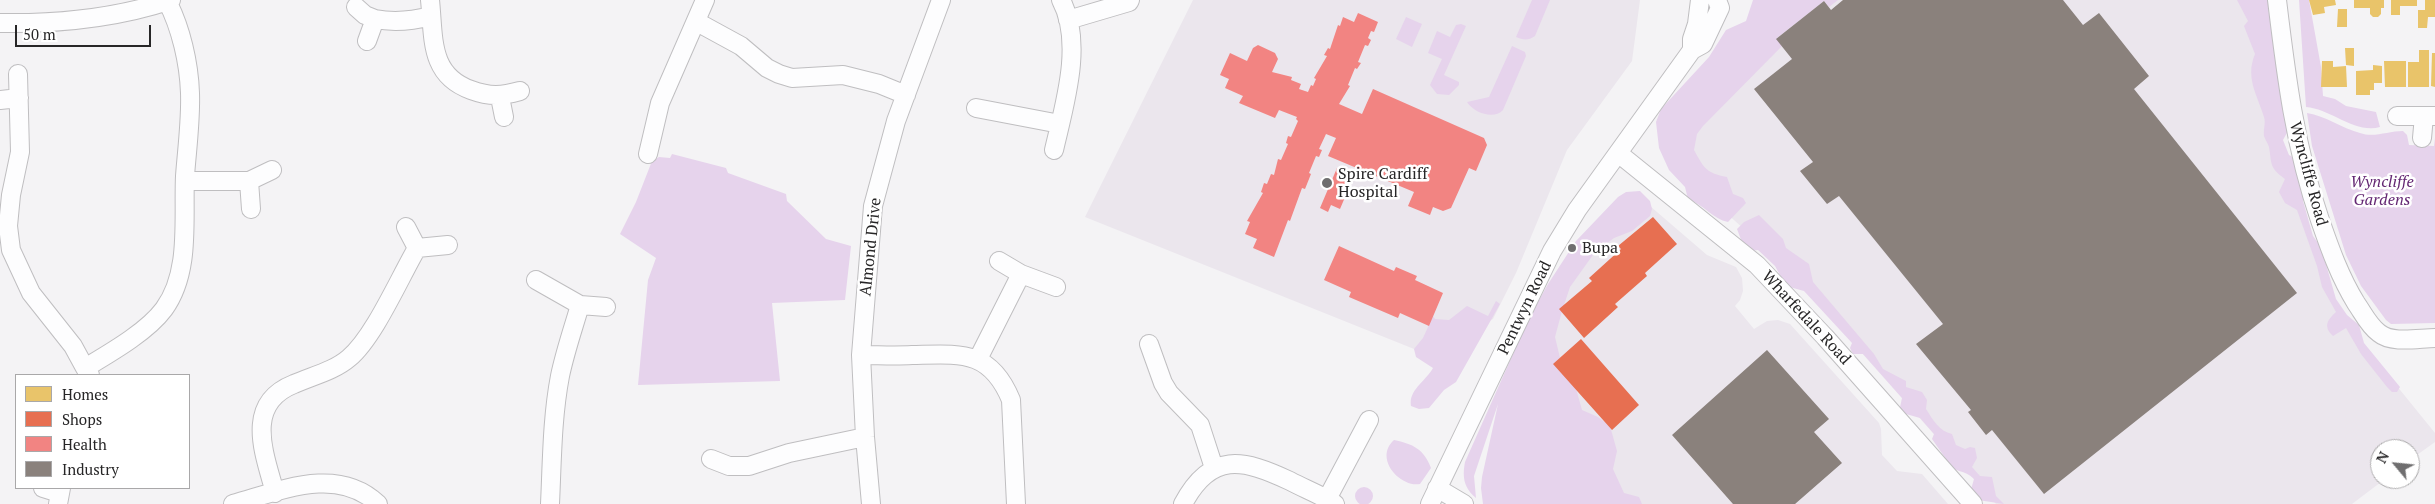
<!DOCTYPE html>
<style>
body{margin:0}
#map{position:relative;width:2435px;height:504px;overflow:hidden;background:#f4f3f5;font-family:"PT Serif",serif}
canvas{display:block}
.legend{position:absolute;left:15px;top:374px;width:175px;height:115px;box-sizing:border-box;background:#fff;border:1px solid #a9a8a9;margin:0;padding:6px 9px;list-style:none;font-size:15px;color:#272627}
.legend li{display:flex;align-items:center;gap:10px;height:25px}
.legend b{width:25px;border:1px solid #a9a8a9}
.north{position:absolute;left:2370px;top:439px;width:50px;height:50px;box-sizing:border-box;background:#fff;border:1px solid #a9a8a9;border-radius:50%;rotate:298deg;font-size:14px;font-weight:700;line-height:20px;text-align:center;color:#272627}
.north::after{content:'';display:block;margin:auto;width:18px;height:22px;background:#6f6e6f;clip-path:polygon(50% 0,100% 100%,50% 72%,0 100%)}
.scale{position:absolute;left:15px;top:25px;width:136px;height:22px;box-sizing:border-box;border:2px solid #272627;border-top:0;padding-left:6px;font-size:15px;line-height:18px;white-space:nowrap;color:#272627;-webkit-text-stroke:4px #fff;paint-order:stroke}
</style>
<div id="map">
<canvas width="2435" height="504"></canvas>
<ul class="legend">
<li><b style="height:14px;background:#e9c46a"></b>Homes</li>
<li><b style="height:14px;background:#e76f51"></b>Shops</li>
<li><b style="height:14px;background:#f28482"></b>Health</li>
<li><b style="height:14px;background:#8a817c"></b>Industry</li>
</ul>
<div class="north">N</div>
<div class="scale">50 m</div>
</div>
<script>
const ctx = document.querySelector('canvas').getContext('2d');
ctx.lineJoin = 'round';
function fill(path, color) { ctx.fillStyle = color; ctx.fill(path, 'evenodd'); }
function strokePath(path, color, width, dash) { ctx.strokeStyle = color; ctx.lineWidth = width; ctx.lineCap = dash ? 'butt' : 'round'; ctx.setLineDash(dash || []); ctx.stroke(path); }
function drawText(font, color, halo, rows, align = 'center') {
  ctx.font = font + ' "PT Serif",serif'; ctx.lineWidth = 5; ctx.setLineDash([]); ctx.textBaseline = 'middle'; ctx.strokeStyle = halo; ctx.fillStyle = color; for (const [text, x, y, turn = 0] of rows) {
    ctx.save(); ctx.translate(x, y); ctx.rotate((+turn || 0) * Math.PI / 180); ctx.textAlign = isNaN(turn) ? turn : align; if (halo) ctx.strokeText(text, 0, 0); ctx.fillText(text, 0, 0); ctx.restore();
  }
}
fill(new Path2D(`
 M1193 0H1640L1632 61 1567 150 1516 273 1493 319 1434 357 1085 217Z
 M1814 0H2253L2283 152 2330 293 2362 343 2435 433V442L2410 460V449H2380V479H2385L2352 504H1996L1845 334 1765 248 1684 175 1668 132Z
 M1650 206 1707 255 1736 267 1742 278 1743 291 1740 300 1735 306 1754 329 1767 321 1778 320 1790 324 1879 423 1881 429 1882 455 1897 471 1922 474 1948 504H1606L1530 349 1615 208Z`), '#ebe6ed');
fill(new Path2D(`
 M1532 0H1550L1535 36C1528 41 1523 40 1516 37Z
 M1753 0H1838L1829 7 1824 1 1777 38 1782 46 1703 126 1697 134 1694 150C1704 168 1706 173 1727 177L1733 194 1743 198 1746 203 1728 222C1713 219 1704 205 1688 199L1685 187 1669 170 1659 148 1656 122 1661 109 1709 57 1726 30 1746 21Z
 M2237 0H2268L2269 15 2274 25 2288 131 2283 140 2289 155 2296 159 2300 174 2299 182 2304 187 2303 201 2313 236 2321 247 2336 299 2347 315 2359 325 2364 343 2400 387 2397 392H2392L2387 387 2361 354 2346 328 2333 336C2323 327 2327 320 2336 312L2322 287 2317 266 2297 210 2285 203 2279 192 2285 179C2269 167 2272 165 2269 147 2268 143 2265 140 2264 136 2263 130 2266 123 2264 117 2257 94 2245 78 2255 54L2244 26 2248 21Z
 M2299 0H2309L2321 67 2323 96 2335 99 2346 106 2376 112 2380 127C2355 134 2331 109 2306 107Z
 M1406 17 1422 24 1412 47 1396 39Z
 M1461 24 1466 26 1444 75 1459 82V85L1449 95 1437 94 1430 85 1442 59 1428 53 1437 31 1450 37 1456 25Z
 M1512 46 1525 52 1526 56 1503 110C1494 120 1474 113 1467 102L1489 97Z
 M2307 113C2326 116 2341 128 2360 133 2374 138 2388 131 2403 131L2407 135 2409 145 2434 146 2435 138V323L2391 324 2386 320 2361 286 2346 255 2312 146Z
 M672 154 726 168 728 173 786 194 787 201 826 239 851 246 845 300 772 303 780 381 638 385 648 280 656 258 620 234 636 202 652 161 659 157 670 158Z
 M1640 191 1650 201 1652 209 1650 216 1632 231 1614 238 1595 252 1570 287 1562 311 1555 337 1561 362 1573 378 1582 410 1598 417 1610 426 1617 451 1613 469 1624 493 1639 497 1642 504H1483L1481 488 1482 477 1498 404 1474 476 1476 498C1464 488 1462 478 1465 462L1529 318 1548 284 1576 241 1618 197 1626 192Z
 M1759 215 1783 239 1786 248 1809 264 1813 282 1874 354 1883 369 1906 381V387L1922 392 1927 400 1926 409C1933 420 1939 431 1952 434L1956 445 1965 449 1970 447 1975 448 1977 458 1972 467 1980 476 1992 477 1996 496 2004 504 1978 500 1970 493 1974 479C1964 469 1956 473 1946 464V459L1932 439 1934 434 1920 418 1899 412 1902 398 1863 354H1853L1850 348 1852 343 1804 291 1786 286 1775 266 1758 250 1749 251 1743 245 1737 229 1744 222Z
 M1496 301 1500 304 1456 382 1444 390 1429 408 1419 409 1411 406C1408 390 1427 380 1433 368L1416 357 1414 349 1423 338 1433 316 1435 319 1449 320 1467 306 1488 316Z
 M1394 440C1413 444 1424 449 1431 468L1420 484C1401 488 1373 459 1394 440Z
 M1355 496a9 9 0 1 1 18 0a9 9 0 1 1-18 0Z`), '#e6d3ec');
fill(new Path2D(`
 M2309 0H2335L2336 5 2324 7 2325 13 2313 15Z
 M2354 0H2384V8H2381V14L2378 17H2373L2370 14V8H2354Z
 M2391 0H2417V6H2400V15H2391Z
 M2425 0H2435V17H2428L2427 28H2418V10H2425Z
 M2338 9H2347V27H2337Z
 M2345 48H2354V66L2346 65Z
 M2419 50H2429V87H2408V62H2419Z
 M2432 53H2435V87L2431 86Z
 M2322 61H2333V67L2346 66 2347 87H2321Z
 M2384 61H2406V87H2385Z
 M2373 65 2382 66V83H2374V90H2370V95H2356V71L2373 70Z`), '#e9c46a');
fill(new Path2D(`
 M1653 217 1677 244 1645 273 1647 276 1615 304 1618 307 1584 338 1559 309 1592 281 1589 278 1621 249 1618 246Z
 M1581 339 1639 405 1612 430 1553 364Z`), '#e76f51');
fill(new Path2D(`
 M1358 13 1378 22 1374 32 1371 31 1368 38 1371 40 1368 46 1365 45 1358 62 1361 63 1357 69 1355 68 1348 85 1350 86 1339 104 1362 114 1373 89 1484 138 1487 145 1476 171 1469 168 1451 208 1443 211 1433 207 1430 215 1408 206 1414 192 1328 156 1336 138 1326 134 1319 149 1322 150 1319 157 1316 156 1309 173 1311 174 1305 189 1302 188 1290 221 1288 220 1274 257 1253 248 1257 239 1245 234 1250 222 1247 221 1263 193 1261 192 1264 183 1267 184 1271 174 1274 175 1278 159 1281 160 1288 144 1286 143 1288 136 1291 137 1298 121 1296 119 1297 117 1279 110 1275 118 1239 103 1243 96 1225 88 1229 79 1220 75 1230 53 1247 61 1253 48 1258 45 1275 53 1278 59 1272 72 1292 77 1291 80 1301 84 1299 89 1308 92 1311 85 1313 86 1316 79 1314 78 1327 56 1324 55 1328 48 1330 49 1338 25 1340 26 1343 17 1354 22Z
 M1337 168 1354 176 1340 209 1331 205 1328 212 1320 208Z
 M1339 246 1394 271 1396 267 1417 276 1415 280 1443 293 1429 326 1400 313 1398 318 1349 297 1351 292 1324 280Z`), '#f28482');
fill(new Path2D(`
 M1843 0H2063L2083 25 2099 13 2149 76 2134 89 2297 293 2044 494 1992 430 1986 435 1968 412 1971 410 1916 344 1943 324 1839 196 1827 204 1800 171 1813 162 1754 89 1792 59 1776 39 1824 1 1831 10Z
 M1767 350 1829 419 1814 432 1842 463 1795 504H1733L1672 435Z`), '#8a817c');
const minor = new Path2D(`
 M430 0C434 38 429 75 471 90 490 97 502 96 520 91
 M2277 0C2286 75 2295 148 2320 220 2330 249 2340 277 2356 303 2363 313 2369 326 2379 333 2392 344 2419 338 2435 338
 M356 7 365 15 375 19 367 41
 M375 19C395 23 412 21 431 16
 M1068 20 1129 2 1130 0
 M697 22 741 46 767 68 779 74 792 78 843 75 879 84 906 95
 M0 23C57 24 117 18 171 0
 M1692 50V39L1697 24 1700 0
 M18 74 20 152 11 195 8 226 11 250 31 293 73 346 85 368
 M500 97 504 117
 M0 100 19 98
 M976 108 1060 124
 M2397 116H2435
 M2422 138 2424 116
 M1054 150C1064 106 1084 43 1061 0
 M1618 153 1757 265 1825 337 1973 504
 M648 154 660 103 705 0
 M185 181H249L272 170
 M249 181 251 209
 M406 227 417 248
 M1021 274 1056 287
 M536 280 580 305
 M1149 344 1163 383 1169 393 1200 425 1214 468
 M861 355C878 355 895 356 912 355 960 354 990 349 1011 400L1016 504
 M978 359 1021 274 999 261
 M90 375 85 368C110 353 147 332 164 309 191 272 183 219 185 176 187 149 191 120 190 93 189 63 181 28 167 1
 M711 459 729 466H749L789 453 865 437
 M43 488 59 493
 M1437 488 1464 504
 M275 493C265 455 243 404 294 384 312 376 334 371 349 358 374 337 399 279 417 248L448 245
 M1327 499 1369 420
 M58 504 61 488
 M233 504C280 491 337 465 378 504
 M550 504C552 462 552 418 560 376 565 352 573 329 580 305L606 307
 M871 504 865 437 861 355 873 206 896 121 941 0
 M1183 504C1211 451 1243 459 1290 481 1305 489 1321 495 1335 504
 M1430 504 1552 251 1577 210 1692 50 1703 44 1720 8 1717 0`);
strokePath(minor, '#bfbec0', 20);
strokePath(minor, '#fdfdfe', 18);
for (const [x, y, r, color] of [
 [1327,183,6,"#6f6e6f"],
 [1572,248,5,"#6f6e6f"]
]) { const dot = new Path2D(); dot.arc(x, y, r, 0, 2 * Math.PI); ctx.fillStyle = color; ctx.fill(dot); strokePath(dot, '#fff', 2); }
drawText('16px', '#272627', '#fff', [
 ["Spire Cardiff",1338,174],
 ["Hospital",1338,192],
 ["Bupa",1582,248]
], 'left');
drawText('16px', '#272627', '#fff', [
 ["Wyncliffe Road",2308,174,75],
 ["Almond Drive",871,247,-84],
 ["Pentwyn Road",1525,308,-64],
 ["Wharfedale Road",1806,318,47]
]);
drawText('italic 16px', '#642773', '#fff', [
 ["Wyncliffe",2382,182],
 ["Gardens",2382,200]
]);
</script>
